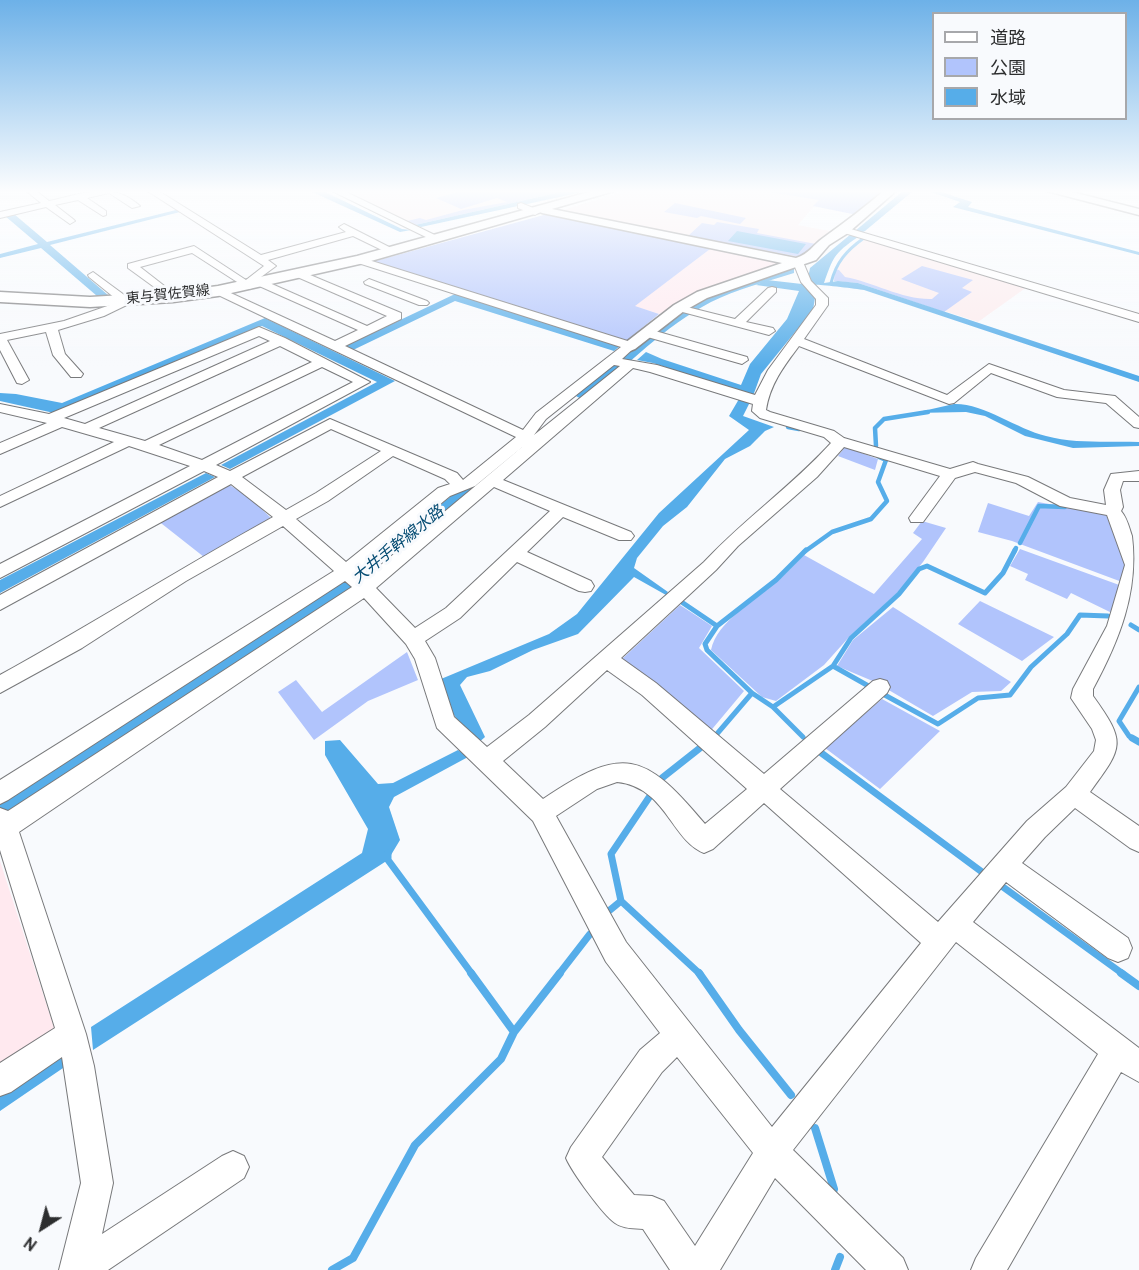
<!DOCTYPE html>
<meta charset="utf-8">
<style>
body{margin:0}
#map{position:relative;width:1139px;height:1270px;overflow:hidden;background:#f8fafd;font-family:Overpass,"Noto Sans JP",sans-serif}
canvas{display:block}
.legend{position:absolute;left:932px;top:12px;width:195px;height:108px;box-sizing:border-box;background:#f8fafd;border:2px solid #a7a8ab;margin:0;padding:8px 10px;list-style:none;font-size:18px;color:#2d2e2f}
.legend li{display:flex;align-items:center;gap:12px;height:30px}
.legend b{width:30px;border:2px solid #a7a8ab}
.north{position:absolute;left:12px;top:1198px;width:60px;height:60px;-webkit-text-stroke:4px #f8fafd;paint-order:stroke;rotate:216deg;font-size:16px;font-weight:700;line-height:24px;text-align:center;color:#2d2e2f}
.north::after{content:'';display:block;margin:auto;width:21px;height:27px;background:#2d2e2f;clip-path:polygon(50% 0,100% 100%,50% 72%,0 100%)}
</style>
<div id="map">
<canvas width="1139" height="1270"></canvas>
<ul class="legend">
<li><b style="height:8px;background:#fff"></b>道路</li>
<li><b style="height:16px;background:#b1c4fc"></b>公園</li>
<li><b style="height:16px;background:#56ade9"></b>水域</li>
</ul>
<div class="north">N</div>
</div>
<script>
const ctx = document.querySelector('canvas').getContext('2d');
ctx.lineJoin = 'round';
function fill(path, color) { ctx.fillStyle = color; ctx.fill(path, 'evenodd'); }
function strokePath(path, color, width, dash) { ctx.strokeStyle = color; ctx.lineWidth = width; ctx.lineCap = dash ? 'butt' : 'round'; ctx.setLineDash(dash || []); ctx.stroke(path); }
function drawText(font, color, halo, rows, align = 'center') {
  ctx.font = font + ' Overpass,"Noto Sans JP",sans-serif'; ctx.lineWidth = 6; ctx.setLineDash([]); ctx.textBaseline = 'middle'; ctx.strokeStyle = halo; ctx.fillStyle = color; for (const [text, x, y, turn = 0] of rows) {
    ctx.save(); ctx.translate(x, y); ctx.rotate((+turn || 0) * Math.PI / 180); ctx.textAlign = isNaN(turn) ? turn : align; if (halo) ctx.strokeText(text, 0, 0); ctx.fillText(text, 0, 0); ctx.restore();
  }
}
fill(new Path2D(`
 M714 246 788 263 703 290 659 314 634 306Z
 M0 861 56 1034 0 1071Z`), '#ffe9ef');
fill(new Path2D(`
 M340 191H558L412 224Z
 M625 191H827L798 225 835 232 816 243 806 254 794 258 557 212Z
 M866 239 1027 287 978 322 859 283 834 281 835 269 848 250Z`), '#fcebed');
fill(new Path2D(`
 M461 191H565L415 225 407 221 420 218 426 220 463 210 507 202 497 198 461 209 436 198Z
 M763 191H886L857 215 813 206 819 200Z
 M675 203 746 218 740 224 701 216 697 218 664 212Z
 M551 213 714 246 635 306 659 314 625 342 372 262Z
 M717 222 759 229 757 233 816 244 806 254 800 257 688 236 702 223 714 225Z
 M922 266 973 280 962 288 972 292 944 312 858 283 834 281 835 269 839 270 845 277C873 282 903 300 932 299L939 293 901 279Z
 M845 447 878 459 875 470 838 456Z
 M226 483 248 496 271 518 204 557 157 520Z
 M1038 502 1106 514 1125 564 1122 582 1012 541 978 532 988 503 1029 516Z
 M922 521 946 528 923 562 898 592 850 636 824 665 776 701 762 697 711 650C717 621 755 601 776 582 786 574 795 564 804 555L874 594 922 539 913 533Z
 M1020 549 1122 586 1114 614 1071 593 1067 599 1025 580 1028 574 1010 566Z
 M980 601 1054 637 1022 661 958 624Z
 M680 605 712 626 699 648 744 691 708 734 622 659Z
 M893 607 1011 682 1001 691 972 692 933 716 875 682 837 666 853 640Z
 M407 652 418 680 368 701 314 740 278 692 296 680 322 712Z
 M882 699 940 731 880 789 825 748Z`), '#b1c4fc');
fill(new Path2D(`
 M310 191H323L402 229 411 230 400 232Z
 M565 191H587L421 227 415 225Z
 M903 191H913L865 231 861 233 855 231Z
 M928 191H938L972 202 968 207 1139 252V255L953 207 960 202Z
 M176 210 180 212 50 245 108 295 97 296 41 248 0 258V254L38 244 5 216 14 214 47 242Z
 M737 231 806 244 798 254 728 241Z
 M851 234 858 237C833 254 833 258 824 283L838 281 858 283 1139 376V382L864 290C855 289 819 284 814 285L808 278 810 268Z
 M767 280 802 284 815 298 813 310 761 374 753 396 653 363 637 360 646 352 662 359 741 385 750 364 787 319 799 291 756 285Z
 M455 294 620 346 614 351 455 301 351 351 343 347Z
 M265 318 395 381 230 469 221 465 377 382 262 326 54 413 0 401V393L16 394 62 403Z
 M739 399 750 402 743 416 774 427 765 431 750 446 725 459 687 507 663 526 637 558 634 568 668 592 666 595 634 577 578 634 533 650 490 671 467 677 460 685 485 737 477 744 453 714 441 679 549 634 577 614 659 513 749 430 729 416Z
 M954 404C983 403 1017 429 1046 436 1076 444 1108 441 1139 442V446L1073 448 1025 436 985 416 966 412 914 413Z
 M206 473 215 477 0 593V580Z
 M340 740 378 784 393 783 458 750 468 757 394 797 389 807 400 840 388 860 93 1050 91 1027 362 853 368 829 325 755V741Z
 M61 1049 66 1066 0 1111V1089Z`), '#56ade9');
strokePath(new Path2D(`
 M831 283C836 262 847 250 864 238`), '#56ade9', 3);
strokePath(new Path2D(`
 M788 427 799 429
 M876 446 875 428 884 419 928 412
 M1020 543 1039 506 1065 507
 M804 552 832 532 871 519 887 501 878 482 886 460 879 457
 M1014 552 1016 548`), '#56ade9', 4.5);
strokePath(new Path2D(`
 M683 603 717 626
 M1131 625 1139 630
 M833 666 851 638 899 594 919 569 927 566 985 593 1003 573 1015 550
 M752 693 773 707 833 666 872 688
 M881 693 938 724 978 698 1010 695 1031 667 1067 634 1080 615 1108 616
 M773 707 803 737
 M716 735 752 693 707 650 705 644 717 626 776 580 806 550
 M1134 739 1129 736 1119 721 1139 687`), '#56ade9', 5);
strokePath(new Path2D(`
 M1132 738 1139 742
 M820 752 982 872
 M662 778 700 748
 M388 853V860L472 974
 M1003 887 1123 974
 M621 901 700 974
 M610 910 621 901 611 854 650 796
 M559 974 590 934`), '#56ade9', 7);
strokePath(new Path2D(`
 M471 973 514 1032
 M699 973 739 1030 791 1095
 M1121 973 1139 986
 M815 1128 834 1189
 M332 1270 353 1258 415 1145 501 1059 514 1032 560 973
 M835 1270 840 1257`), '#56ade9', 8);
fill(new Path2D(`
 M790 268 794 269V273C766 282 737 289 711 302 665 326 627 365 588 399L583 400 576 396 649 333 695 302 728 287Z
 M493 465 498 467 501 470 498 473 353 595 8 824 0 827V803L339 585 488 467Z`), '#56ade9');
const minor = new Path2D(`
 M25 190H35L49 201C82 194 112 180 140 206L132 208 109 193 87 198 106 211V215L103 216 78 200 55 205 73 219 75 221 70 224 46 207 0 218V212L41 203Z
 M146 190H157L261 255 346 232 339 227 344 224 397 251 388 253 353 236 268 260 276 266 257 280 252 288 248 289 192 253 140 267 176 295 178 297 172 300 128 268V264L194 246 246 280 264 266Z
 M330 190H342L443 239 434 241Z
 M521 203 538 210 540 212 535 215 518 208V204Z
 M844 227 1139 314V322L841 232 839 230Z
 M359 257 634 343 636 346 622 359 657 365 755 395 768 370 816 305V299L801 282 793 262 798 259 803 262 811 281 828 298V305L804 339 947 395 989 364 1064 390 1115 396 1139 417V428L1134 427 1106 403 1057 397 991 373 954 403 949 404 799 346C784 366 770 384 766 410L770 412 834 431 844 438 950 469 973 462 978 464 1028 477 1070 498 1106 505 1104 490 1111 474 1139 471V481H1123L1120 490 1123 507 1121 511C1127 518 1129 527 1132 536 1139 592 1119 641 1093 689V696C1127 743 1123 747 1090 792L1139 826V852L1130 848 1075 808 1045 837 1022 863 1128 938 1132 948 1128 958 1118 962 1108 958 1006 882 973 922 1139 1048V1082L1121 1072 1007 1270H971L976 1258 1098 1054 956 942 793 1150 903 1258 908 1270H866L775 1178 720 1270H670L643 1229C634 1228 623 1229 615 1223 603 1215 572 1172 566 1158L571 1147 640 1050 660 1033 606 962 533 821 437 728 415 659 406 644 364 598 19 832 86 1034 94 1066 113 1183 102 1234 222 1156 233 1151 244 1156 249 1167 244 1178 108 1270H59L81 1183 62 1057 11 1092 0 1096V1063L55 1028 0 850V808L8 811 352 587 345 581 8 800 0 804V780L334 571 283 526 186 581 82 648 0 693V675C92 624 181 568 273 517L231 484 0 610V595L218 477 204 471 0 578V564L190 466 129 446 0 507V496L114 442 62 427 0 454V443L47 423 0 412V404L49 414 259 327 285 338 370 382 216 465 230 471 330 419 457 473 463 480 516 437 214 293V289H222L335 341 358 330 257 285V281H265L367 326 387 316 295 276V272H303L401 313V319L345 346 523 430 536 413 621 347 355 262V258ZM259 336 270 341 85 424 64 418ZM280 346 312 362 145 441 99 428ZM614 365 620 366 534 435 546 419ZM322 367 353 382 202 460 159 445ZM633 368 650 372 753 404 752 411 760 418 824 437 831 443C792 486 744 519 704 562L529 715 487 747 454 717 435 658 425 641 460 618 517 562 579 591 585 592 591 591 594 586 591 581 527 552 563 517 619 540H631L634 536 631 532 503 480ZM331 429 381 451 316 493 286 510 242 477ZM527 443 365 578 358 572 450 496 475 486ZM844 447 940 476 909 518 911 522H923L955 478 975 472 1016 483 1060 506 1107 515 1125 565 1107 626 1073 689 1071 698 1092 729 1096 740 1094 751 1066 787 1027 821 938 922 780 789 887 693 890 687 887 681 880 679 873 681 764 774 656 683 621 658 716 570 738 546 817 477ZM393 456 445 479 450 484 438 488 346 562 296 519 328 501ZM494 487 550 511 446 608 415 628 376 588ZM607 670 642 695 747 789 705 824C644 751 623 745 543 799L503 761 545 727ZM617 782C666 787 671 840 704 853L713 849 764 803 921 943 772 1127 626 942 556 816 597 789ZM677 1057 753 1153 695 1246 664 1201 652 1196 634 1195 602 1157 662 1072Z
 M93 272 127 297 135 298 137 300 104 316 58 330 65 354 83 374 81 377H71L53 355 46 332 7 340 29 380 22 384 17 383 0 350V334L64 321 116 303V299L89 277 88 275Z
 M369 279 427 301 429 303 427 305H419L365 284 364 282Z
 M772 287 776 288V292L746 322 773 328 775 331 769 335 675 310 673 308 679 305 735 319 768 288Z
 M648 329 747 357 748 360 742 364 644 336 642 333Z`);
const tertiary = new Path2D(`
 M885 190H897L848 233 829 245 816 260 707 298 684 311 635 349 630 351 622 346 625 343 674 305 697 292 782 263 542 213 536 210 542 207 796 258C809 254 813 245 823 238 844 223 865 207 885 190Z
 M1043 190H1064L1139 209V215Z`);
const secondary = new Path2D(`
 M596 190H618L364 263 218 296 173 302 90 307 0 302V292L90 297 173 292 218 286 357 256Z`);
strokePath(minor, '#78797b', 2);
strokePath(tertiary, '#78797b', 3);
strokePath(secondary, '#78797b', 3);
fill(minor, '#fff');
fill(tertiary, '#fff');
fill(secondary, '#fff');
const sky = ctx.createLinearGradient(0, 0, 0, 368);
sky.addColorStop(0, '#6db1e8');
sky.addColorStop(0.52, '#fcfdfe');
sky.addColorStop(1, '#fcfdfe00');
ctx.fillStyle = sky;
ctx.fillRect(0, 0, 1139, 368);
drawText('14px', '#2d2e2f', '#f8fafd', [
 ["東与賀佐賀線",168,296,-6]
]);
drawText('italic 16px', '#044b72', '#f8fafd', [
 ["大井手幹線水路",399,546,-39]
]);
</script>
